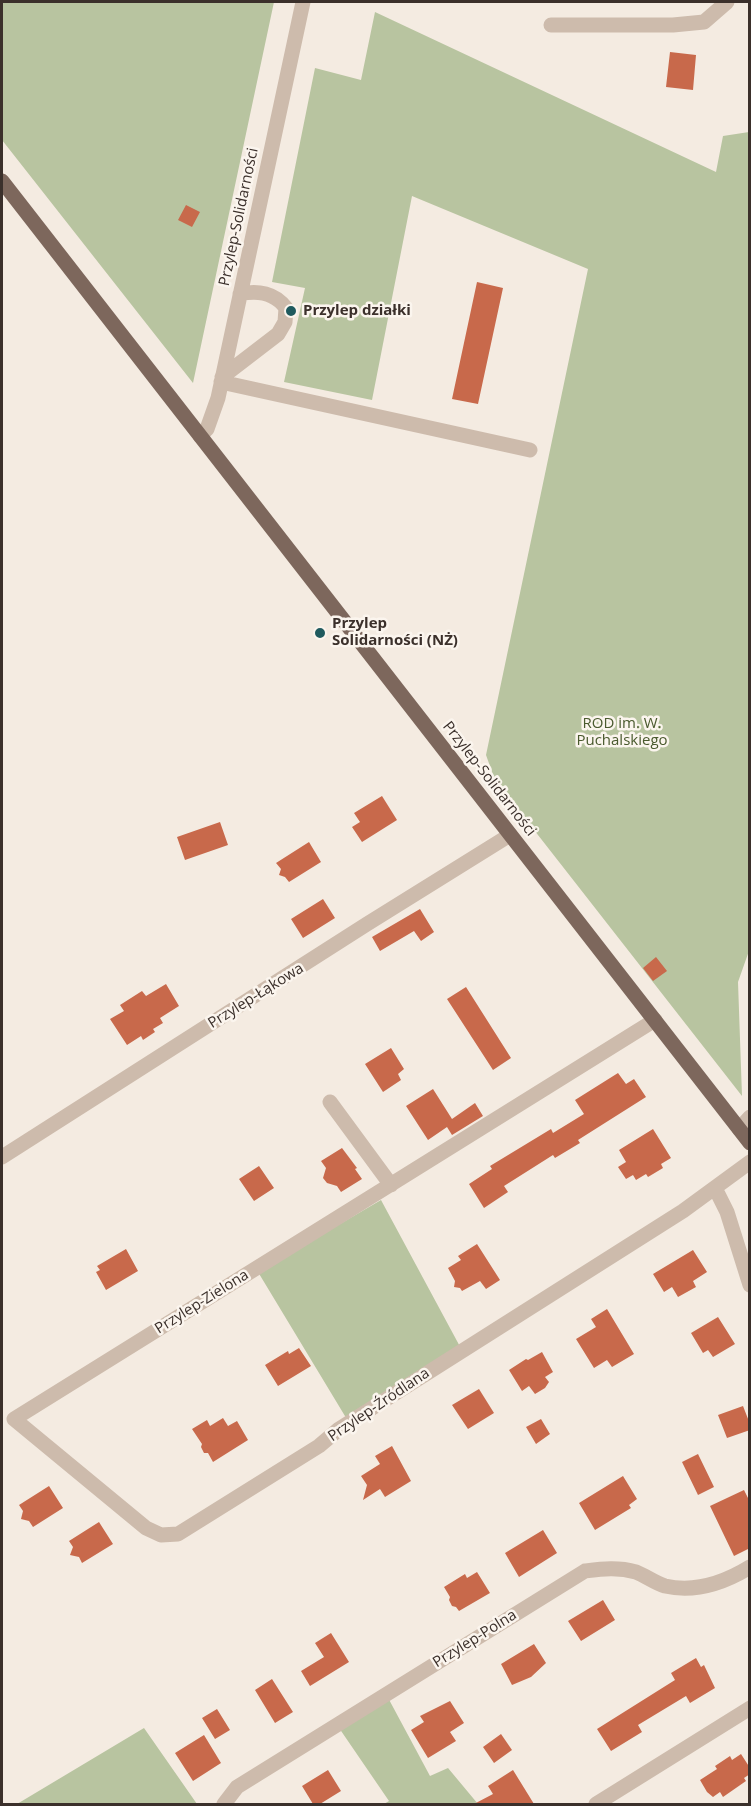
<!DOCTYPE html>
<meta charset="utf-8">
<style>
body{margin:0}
#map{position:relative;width:751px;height:1806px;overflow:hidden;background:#f4ebe1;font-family:"Open Sans",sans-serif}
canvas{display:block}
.frame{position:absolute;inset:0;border:3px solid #3b302b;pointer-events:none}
</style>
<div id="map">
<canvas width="751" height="1806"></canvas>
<div class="frame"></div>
</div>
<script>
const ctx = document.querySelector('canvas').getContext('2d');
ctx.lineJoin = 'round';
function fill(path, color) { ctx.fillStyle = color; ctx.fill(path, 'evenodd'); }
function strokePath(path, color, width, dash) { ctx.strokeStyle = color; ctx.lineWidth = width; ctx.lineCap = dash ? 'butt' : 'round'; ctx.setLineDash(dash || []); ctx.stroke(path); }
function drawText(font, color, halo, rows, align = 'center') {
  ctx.font = font + ' "Open Sans",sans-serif'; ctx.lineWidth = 5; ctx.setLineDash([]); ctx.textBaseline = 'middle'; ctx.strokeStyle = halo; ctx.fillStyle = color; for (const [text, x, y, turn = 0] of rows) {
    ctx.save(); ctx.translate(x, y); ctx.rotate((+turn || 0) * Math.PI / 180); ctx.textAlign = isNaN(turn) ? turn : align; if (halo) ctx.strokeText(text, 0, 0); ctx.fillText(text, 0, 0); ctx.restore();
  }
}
fill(new Path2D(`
 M2 2H274L193 383 2 140Z
 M375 12 716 172 723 136 749 132 750 948 738 982 742 1096 495 780 486 755 588 269 412 196 372 400 284 382 305 288 272 282 315 68 361 80Z
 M381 1200 464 1354 351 1426 258 1272Z
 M386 1694 430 1776 448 1768 478 1804H384L389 1801 337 1725Z
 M144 1728 197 1804H17Z`), '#b8c4a0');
fill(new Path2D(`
 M670 52 696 55 693 90 666 87Z
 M186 205 200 212 192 227 178 220Z
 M477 282 503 288 478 404 452 399Z
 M382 796 397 820 362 842 352 827 360 822 354 813Z
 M220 822 228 845 185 860 177 837Z
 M309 842 321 862 289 882 285 877 279 875 281 869 276 863Z
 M323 899 335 918 303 938 291 919Z
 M420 909 434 932 421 941 414 931 380 951 372 937Z
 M656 957 667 971 653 981 643 968Z
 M166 984 179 1006 160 1018 163 1023 153 1029 155 1032 143 1040 141 1036 127 1045 110 1019 124 1011 120 1005 142 991 146 996Z
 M466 987 511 1058 493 1070 447 999Z
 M391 1048 404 1069 398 1074 401 1080 383 1092 365 1064Z
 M618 1073 626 1084 634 1079 646 1097 578 1140 580 1143 555 1158 553 1155 504 1186 508 1192 484 1208 469 1184 492 1169 490 1166 551 1129 553 1133 584 1114 575 1100Z
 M433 1089 452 1119 475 1103 483 1116 452 1135 447 1127 428 1140 406 1106Z
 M653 1129 671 1158 661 1164 663 1168 648 1177 646 1174 636 1180 633 1175 626 1179 618 1167 626 1162 619 1150Z
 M342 1148 357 1168 355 1169 362 1179 341 1192 337 1186 327 1183 323 1178 326 1168 321 1161Z
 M259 1166 274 1188 254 1201 239 1179Z
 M477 1244 500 1280 486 1289 480 1281 462 1291 460 1288 454 1287 455 1281 448 1268 461 1260 458 1256Z
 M126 1249 138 1271 106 1290 96 1272 100 1270 97 1266Z
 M693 1250 707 1272 693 1281 696 1287 678 1297 672 1287 664 1292 653 1274Z
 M607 1309 634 1354 612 1367 607 1360 594 1368 576 1339 596 1327 591 1319Z
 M718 1317 735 1344 713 1357 708 1350 703 1353 691 1333Z
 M299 1348 311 1366 278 1386 265 1365 288 1351 289 1354Z
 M542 1352 553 1372 545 1377 549 1382 545 1388 535 1394 529 1386 522 1391 509 1370 526 1359 528 1360Z
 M479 1389 494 1413 468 1429 452 1405Z
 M743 1406 750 1424V1430L727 1438 718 1415Z
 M223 1418 228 1426 237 1421 248 1440 213 1462 208 1453H204L201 1447 202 1444 192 1429 207 1420 210 1426Z
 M541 1419 550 1434 536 1444 526 1427Z
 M392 1446 411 1481 385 1497 380 1489 363 1500 367 1485 361 1476 380 1464 375 1456Z
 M698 1454 714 1487 698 1495 682 1462Z
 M623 1476 637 1499 629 1505 631 1508 595 1530 579 1503Z
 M49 1486 63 1508 33 1527 29 1521 21 1519 23 1511 19 1505Z
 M744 1490 750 1502V1548L734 1556 710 1506Z
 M99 1522 113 1544 82 1563 79 1557 70 1555 73 1547 69 1541Z
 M543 1530 557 1553 519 1577 505 1553Z
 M477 1572 490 1593 459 1611 456 1607 452 1606 449 1600 450 1597 444 1587 465 1574 467 1578Z
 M603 1600 615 1620 581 1641 568 1621Z
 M331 1633 349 1662 310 1686 301 1671 324 1657 315 1643Z
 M534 1644 546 1663 531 1677 512 1685 501 1664Z
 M696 1658 701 1667 704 1665 715 1688 690 1703 686 1696 638 1725 642 1732 611 1751 597 1729 675 1680 671 1673Z
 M272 1679 293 1712 275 1723 255 1690Z
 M450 1701 464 1723 450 1732 456 1741 428 1758 411 1730 424 1722 420 1716Z
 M217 1709 230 1730 215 1739 202 1718Z
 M501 1734 512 1750 494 1763 483 1747Z
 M204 1735 221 1763 193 1781 175 1753Z
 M741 1754 750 1768V1774L744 1778 746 1781 723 1797 720 1792 713 1797 707 1792 700 1780 717 1769 715 1766 730 1756 732 1760Z
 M328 1770 341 1791 320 1804H313L302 1786Z
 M513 1770 534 1804H474L493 1794 488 1786Z`), '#c8694b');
strokePath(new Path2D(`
 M551 25H673L704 22 727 2
 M222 377 278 334 285 322 286 308C275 293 258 290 240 294
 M221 382 530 450
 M200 436 207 429 218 398 303 2
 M655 1020 14 1419 146 1528 161 1535 178 1534 319 1446 339 1429 683 1211 750 1162
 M330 1102 391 1185
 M739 1129 750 1117
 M2 1157 367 924 510 835
 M715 1188 727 1212 750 1285
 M224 1804 237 1787 585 1571C602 1569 618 1567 636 1572 646 1576 655 1583 665 1586 696 1593 724 1583 750 1567
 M596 1804 750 1708`), '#cdbbac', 15);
strokePath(new Path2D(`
 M2 181 750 1143`), '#7d675c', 15);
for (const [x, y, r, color] of [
 [291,311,6,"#1f5a5e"],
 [320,633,6,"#1f5a5e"]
]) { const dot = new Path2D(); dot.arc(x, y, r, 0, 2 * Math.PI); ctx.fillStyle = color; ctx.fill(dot); strokePath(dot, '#fbf5ee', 2); }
drawText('15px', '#3b302b', '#fbf5ee', [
 ["Przylep-Solidarności",239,217,-78],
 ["Przylep-Solidarności",489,779,52],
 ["Przylep-Łąkowa",256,996,-32],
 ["Przylep-Zielona",202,1302,-32],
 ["Przylep-Źródlana",379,1405,-34],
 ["Przylep-Polna",475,1639,-32]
]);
drawText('bold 15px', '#3b302b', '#fbf5ee', [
 ["Przylep działki",303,311],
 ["Przylep",332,624],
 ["Solidarności (NŻ)",332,641]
], 'left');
drawText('15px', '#4a5a2e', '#fbf5ee', [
 ["ROD im. W.",622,724],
 ["Puchalskiego",622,741]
]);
</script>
